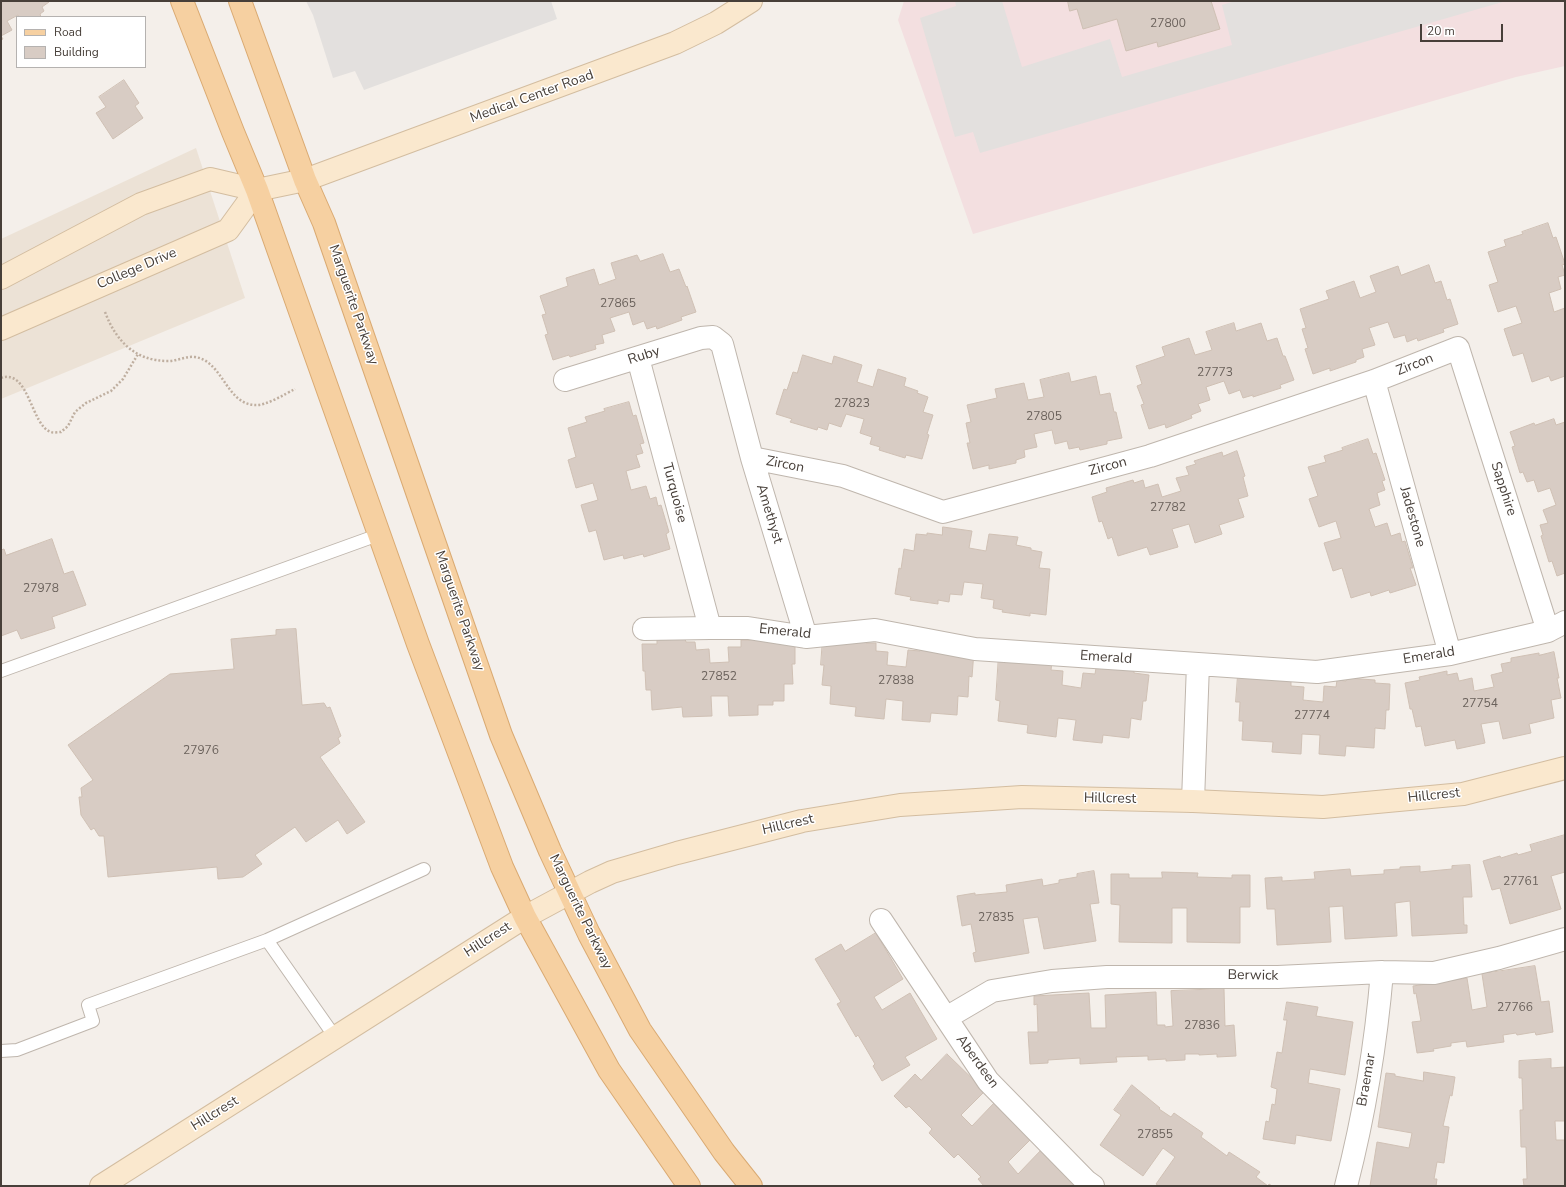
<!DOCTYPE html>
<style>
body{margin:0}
#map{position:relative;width:1566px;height:1187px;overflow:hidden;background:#f4efea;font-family:"Nunito Sans",sans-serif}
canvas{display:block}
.frame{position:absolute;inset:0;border:2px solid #473f39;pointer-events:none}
.legend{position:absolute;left:16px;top:16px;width:130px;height:52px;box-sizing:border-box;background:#fff;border:1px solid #b5b2b0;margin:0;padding:5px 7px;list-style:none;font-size:12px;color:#473f39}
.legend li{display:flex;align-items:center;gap:8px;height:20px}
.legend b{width:20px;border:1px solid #b5b2b0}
.scale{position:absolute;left:1420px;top:24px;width:83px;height:18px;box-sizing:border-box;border:2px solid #473f39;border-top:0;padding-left:5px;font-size:12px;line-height:14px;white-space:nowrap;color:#473f39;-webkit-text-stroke:3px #fff;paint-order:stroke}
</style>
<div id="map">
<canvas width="1566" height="1187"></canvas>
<div class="frame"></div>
<ul class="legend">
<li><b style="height:5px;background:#f6d0a1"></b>Road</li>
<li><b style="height:11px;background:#d8ccc4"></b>Building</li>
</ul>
<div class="scale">20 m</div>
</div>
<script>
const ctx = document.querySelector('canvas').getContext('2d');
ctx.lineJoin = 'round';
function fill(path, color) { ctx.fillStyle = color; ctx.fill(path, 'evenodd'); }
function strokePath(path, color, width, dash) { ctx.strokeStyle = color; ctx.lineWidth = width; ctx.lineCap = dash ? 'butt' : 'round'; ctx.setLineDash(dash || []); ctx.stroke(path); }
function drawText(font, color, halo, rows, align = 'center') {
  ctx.font = font + ' "Nunito Sans",sans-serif'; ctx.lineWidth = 3; ctx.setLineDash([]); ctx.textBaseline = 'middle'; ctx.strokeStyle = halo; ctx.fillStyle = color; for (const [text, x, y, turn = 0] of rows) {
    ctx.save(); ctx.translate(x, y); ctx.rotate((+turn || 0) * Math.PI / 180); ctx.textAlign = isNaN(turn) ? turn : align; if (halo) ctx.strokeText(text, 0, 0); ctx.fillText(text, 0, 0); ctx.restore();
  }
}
fill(new Path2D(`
 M196 148 245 298 1 399V239Z`), '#ece2d6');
fill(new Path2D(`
 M904 1H1565V66L1516 77 973 234 898 20Z`), '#f3dfe0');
fill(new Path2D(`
 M306 1H551L557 19 364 90 355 71 333 78 313 15Z
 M955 1H1002L1022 67 1110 39 1122 77 1232 45 1222 5 1235 1H1506L980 153 973 132 955 137 920 18 956 6Z`), '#e3e0de');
const building = new Path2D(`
 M1 1H48L49 2 42 7 44 11 40 14 41 17H19L18 15 7 21 12 30 1 36 3 39 1 40Z
 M1068 1H1211L1220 29 1158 47 1157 42 1126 51 1117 19 1083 29 1077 9 1070 11Z
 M124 80 139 103 135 106 143 118 113 139 96 113 106 107 99 97Z
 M1548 223 1553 238 1556 237 1565 264 1562 265 1565 275 1558 277 1561 289 1549 293 1554 312 1565 308V376L1551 381 1549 376 1532 382 1523 353 1513 356 1504 329 1522 323 1516 306 1498 312 1489 285 1498 282 1488 252 1506 246 1504 240 1523 234 1522 232Z
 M663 254 670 272 679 269 686 287 687 286 696 312 681 317 682 320 657 329 656 326 647 329 644 321 633 325 629 312 610 318 615 331 602 335 604 343 595 345 596 349 570 357 569 355 553 360 545 335 548 334 542 315 546 314 540 296 568 286 566 278 594 269 599 285 616 279 611 263 637 255 640 261Z
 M1429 265 1435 283 1441 281 1447 300 1450 299 1458 324 1443 329 1444 332 1418 341 1417 338 1407 342 1405 335 1394 338 1388 322 1369 328 1375 345 1362 349 1364 357 1356 360V362L1330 371V368L1313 374 1305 349 1308 348 1302 329 1306 328 1300 309 1329 299 1326 291 1354 281 1360 298 1376 292 1370 276 1398 266 1401 275Z
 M1234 323 1236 331 1261 323 1267 341 1277 338 1283 356H1285L1294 380 1280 385 1281 388 1253 397V395L1243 398 1240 390 1229 394 1224 381 1206 387 1210 400 1198 404 1201 411 1191 415 1192 418 1166 428 1165 424 1149 429 1141 405 1144 404 1137 386 1142 384 1136 366 1165 356 1162 347 1189 338 1195 355 1212 350 1206 332Z
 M803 355 832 364 834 356 862 365 857 382 873 387 878 369 906 378 904 386 918 391 917 393 928 397 923 412 933 415 927 434 929 435 922 459 906 455 905 458 879 450 880 447 870 444 872 437 860 433 864 419 846 414 841 427 829 423 827 430 818 427 817 430 790 422 792 419 776 414 784 389 787 390 793 372 797 373Z
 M1069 373 1071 382 1096 376 1100 395 1110 393 1114 412H1116L1122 438 1107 441V444L1080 450 1079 447 1069 449 1067 441 1055 444 1052 430 1034 434 1037 447 1024 450 1025 457 1016 460V463L989 469V465L973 469 967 443H970L966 423 971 422 967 405 997 398 995 389 1024 383 1028 400 1044 397 1040 380Z
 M629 402 633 416 636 415 644 443 640 444 643 453 636 455 640 467 626 471 631 490 646 486 650 499 656 497 658 506 661 505 669 532 666 534 670 549 644 557 643 554 624 559 623 555 604 560 596 530 589 532 581 505 598 500 593 483 576 488 568 460 576 457 568 428 587 422 585 417 605 411 604 409Z
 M1554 419 1556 425 1565 422V573L1557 576 1552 561 1549 562 1541 536 1543 535 1540 525 1548 523 1543 510 1556 505 1550 488 1538 492 1534 480 1527 482 1523 472 1520 473 1512 447 1515 446 1510 432 1534 423 1535 425Z
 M1368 439 1373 454 1376 453 1385 480 1382 481 1385 490 1377 493 1380 505 1369 509 1375 527 1387 523 1391 536 1400 533 1402 542 1405 541 1413 568H1410L1416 585 1390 593 1389 590 1371 596 1370 592 1351 598 1342 568 1333 571 1324 543 1341 538 1336 521 1319 527 1309 499 1318 496 1308 467 1326 462 1324 456 1343 450 1342 448Z
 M1237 451 1245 476 1243 477 1248 496 1238 499 1244 517 1219 525 1222 534 1195 543 1189 524 1172 529 1178 547 1150 555 1147 547 1118 556 1112 537 1108 539 1102 521 1099 522 1092 497 1107 492 1106 488 1133 480 1134 483 1143 480 1145 488 1158 484 1162 497 1181 491 1176 478 1189 475 1186 467 1196 464 1194 461 1222 452 1223 456Z
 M943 527 972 531 969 548 986 551 989 534 1018 537 1016 545 1031 548V550L1042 552 1039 568 1050 569 1046 615 1030 613V616L1002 612 1003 610 993 608 994 600 981 598 983 584 964 582 962 595 950 594 949 602 938 600V604L910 600 911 597 895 594 899 568 901 569 904 549 914 551 916 534 927 535V533L942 535Z
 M52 539 64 574 73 571 86 605 52 617 55 628 21 639 17 630 1 636V550L4 549 6 555Z
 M296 629 302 705 324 703 327 708 330 707 341 736 338 738 340 743 320 757 365 822 347 834 338 820 306 842 295 827 255 855 262 864 243 877 218 879 217 867 108 877 104 836H99L94 828 91 830 81 815 79 797H82L81 788 93 780 68 745 170 674 234 669 231 639 276 635V630Z
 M750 636 795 638V664H792L793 684H784V701H773V705H758V715L729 716 728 696H711L712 716 683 717 682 707 652 710 651 690H646L645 671H643L642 644H657V640L685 639 686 642H695L696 650 709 649 710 663 729 662 728 647H741V640H750Z
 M823 638 867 639 866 643H876V651L888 652 887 665 906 667 908 650 920 651 921 646 974 651 972 677 969 676 968 697 958 696 957 715 931 713 930 722 902 720 903 701 886 699 884 719 855 716 856 707 830 704 831 686 822 685 824 665H821Z
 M1554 652 1559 678H1557L1561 698 1551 700 1554 718 1529 724 1531 733 1503 739 1499 721 1481 724 1485 743 1457 749 1455 740 1425 746 1421 726 1416 727 1412 709H1410L1405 683 1420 680 1419 677 1447 671V675L1457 673 1459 681 1472 678 1474 691 1494 687 1491 675 1503 672 1501 664 1511 662V658L1539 653V655Z
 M999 654 1052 662 1051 670 1063 671 1062 685 1081 688 1083 673 1095 674 1096 668 1107 669V666L1134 670V673L1149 675 1146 701H1143L1141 720 1131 718 1129 738 1103 735 1102 743 1073 740 1076 720 1058 718 1056 737 1027 733 1028 725 998 721 1000 701 996 700Z
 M1238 675 1291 678V686L1304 687 1303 700 1323 702 1324 686 1336 687 1337 680 1346 681 1347 678 1375 680V683L1390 684 1389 710H1386L1385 729 1375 728 1374 748 1346 746 1345 756 1319 754 1320 735 1302 734 1301 754 1272 752 1273 742 1242 740 1243 721H1239L1240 702H1236Z
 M1565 835V872L1551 876 1561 909 1510 924 1500 888 1492 890 1483 861 1500 856 1501 858 1517 853 1518 855 1532 851 1530 845Z
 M1470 865 1472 897H1463L1464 925H1467V933L1412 936 1410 901 1395 903 1397 936 1345 939 1343 906 1329 907 1331 942 1277 945 1275 909H1267L1265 878 1282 877V881L1315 879 1314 872 1350 869 1351 876 1384 874V870L1400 869V867L1420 866V872L1452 869V866Z
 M1094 871 1099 903 1090 904 1096 941 1044 949 1038 917 1023 919 1029 953 975 962 973 953 976 952 971 924 962 926 957 896 975 893V895L1007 892 1006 885 1042 879 1043 886 1059 883V880L1077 877V874Z
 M1162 872 1198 873 1197 877 1232 878V875H1250V907H1240V943L1187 942V908H1172V943L1119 942 1120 905 1111 904V874H1129V878H1162Z
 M876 933 903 979 874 997 882 1010 910 993 937 1039 905 1057 910 1065 882 1081 873 1066 875 1064 858 1035 856 1037 837 1004 841 1002 815 959 841 944 845 951Z
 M1535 966 1541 1002 1549 1001 1553 1032 1536 1035 1535 1032 1517 1035 1516 1033 1503 1035 1504 1042 1467 1047 1466 1041 1451 1043V1046L1433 1049 1434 1051 1417 1053 1412 1022 1421 1021 1416 993 1414 994 1413 986 1467 978 1472 1010 1487 1007 1482 974Z
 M1224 989 1225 1026 1234 1025 1236 1056 1217 1057V1054L1199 1055V1054H1185V1060L1166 1061V1059L1148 1060V1056L1116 1057 1117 1062 1080 1064V1058L1048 1060V1063L1030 1064 1028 1032H1038L1037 1004 1034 1005V996L1089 993 1091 1028H1106L1105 995 1156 992 1157 1025H1165V1027L1173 1026 1171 991Z
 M1287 1002 1318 1007 1316 1016 1353 1022 1345 1075 1310 1069 1308 1083 1340 1089 1331 1141 1296 1135 1295 1144 1263 1139 1266 1121 1269 1122 1272 1104 1275 1105 1277 1089 1271 1087 1277 1052 1282 1053 1287 1020H1284Z
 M947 1054 985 1091 961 1115 972 1126 994 1103 1031 1139 1008 1162 1018 1174 1043 1148 1081 1186H984L978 1179 981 1177 958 1154 954 1158 929 1133 932 1129 909 1106 906 1108 894 1096 915 1074 921 1080Z
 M1551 1059V1068L1565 1067V1121H1555L1556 1140H1565V1136V1186H1524L1523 1179H1527L1526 1147H1521L1520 1110H1523L1522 1078H1519V1061Z
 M1424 1072 1455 1077 1452 1096 1450 1095 1443 1126 1449 1127 1444 1163 1437 1162 1434 1179H1437L1436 1186H1370L1377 1142 1409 1148 1412 1133 1378 1127 1386 1073 1395 1074V1076L1423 1081Z
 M1132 1085 1160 1108 1159 1109 1171 1117 1174 1113 1203 1133 1201 1137 1227 1156 1229 1152 1260 1172 1256 1177 1268 1186 1269 1184 1272 1186H1159L1156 1184 1175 1157 1163 1148 1143 1176 1100 1145 1121 1115 1114 1110Z`);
fill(building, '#d8ccc4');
strokePath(building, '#cfc0b4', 1);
const lane = new Path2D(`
 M1 671 378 535
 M267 940 335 1037
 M1 1051 17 1050 93 1021 88 1005 267 940 424 869`);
const street = new Path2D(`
 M638 358 710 628
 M565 380 701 338 713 337 722 344 752 458 806 637
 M1374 381 1450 654
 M752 458 843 476 943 512 1150 456 1374 381 1458 348 1548 631
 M644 629 710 628H748L806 637 875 630 975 649 1317 672 1450 654 1548 631 1565 622
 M1193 801 1198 664
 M881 920 988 1081 1086 1181 1093 1186
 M946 1018 992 991 1052 981 1107 977H1278L1382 972 1434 973 1499 958 1565 939
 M1346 1186C1364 1116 1376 1044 1382 972`);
const secondary = new Path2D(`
 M1 278 141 204 210 179 257 190 305 180 675 43 716 23 751 1
 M1 329 228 230 257 190
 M101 1186 525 917 590 882 612 872 677 853 802 821 900 805 1022 797 1193 801 1323 807 1463 794 1565 768`);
const primary = new Path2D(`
 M182 1 233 132 257 190 418 644 502 867 525 917 609 1070 689 1186
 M240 1 305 180 324 223 501 735 550 851 589 934 640 1030 724 1152 751 1186`);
strokePath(lane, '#bfb6ad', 14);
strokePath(street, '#bfb6ad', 24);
strokePath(secondary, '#d3bda0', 24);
strokePath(primary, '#daaa72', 24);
strokePath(new Path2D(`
 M105 312C116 341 135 361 168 361 177 361 186 356 195 357 223 361 226 404 255 405 266 406 285 394 295 389
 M1 378C29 368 31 426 51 432 54 433 58 432 61 432L68 426 75 412 86 403 111 391 123 379 138 354`), '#bfafa0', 2.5, [2, 2]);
strokePath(lane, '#fff', 12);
strokePath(street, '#fff', 22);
strokePath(secondary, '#fae8ce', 22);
strokePath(primary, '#f6d0a1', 22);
drawText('12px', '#6b625c', null, [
 ["27800",1168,24],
 ["27865",618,304],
 ["27773",1215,373],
 ["27823",852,404],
 ["27805",1044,417],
 ["27782",1168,508],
 ["27978",41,589],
 ["27852",719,677],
 ["27838",896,681],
 ["27754",1480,704],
 ["27774",1312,716],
 ["27976",201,751],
 ["27761",1521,882],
 ["27835",996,918],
 ["27766",1515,1008],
 ["27836",1202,1026],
 ["27855",1155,1135]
]);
drawText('14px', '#473f39', '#fff', [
 ["Medical Center Road",532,97,-20],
 ["College Drive",137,269,-23],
 ["Marguerite Parkway",353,305,71],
 ["Ruby",644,356,-18],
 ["Zircon",1415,365,-22],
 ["Zircon",785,465,11],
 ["Zircon",1108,467,-15],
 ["Sapphire",1503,489,72],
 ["Turquoise",674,493,75],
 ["Amethyst",769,514,73],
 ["Jadestone",1412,517,74],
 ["Marguerite Parkway",459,611,71],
 ["Emerald",785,632,6],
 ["Emerald",1429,656,-9],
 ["Emerald",1106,658,4],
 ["Hillcrest",1434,796,-6],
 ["Hillcrest",1110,799,1],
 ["Hillcrest",788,825,-13],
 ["Marguerite Parkway",580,912,64],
 ["Hillcrest",488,940,-33],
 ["Berwick",1253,976,1],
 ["Aberdeen",977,1062,54],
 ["Braemar",1367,1080,-80],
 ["Hillcrest",215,1114,-32]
]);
</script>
